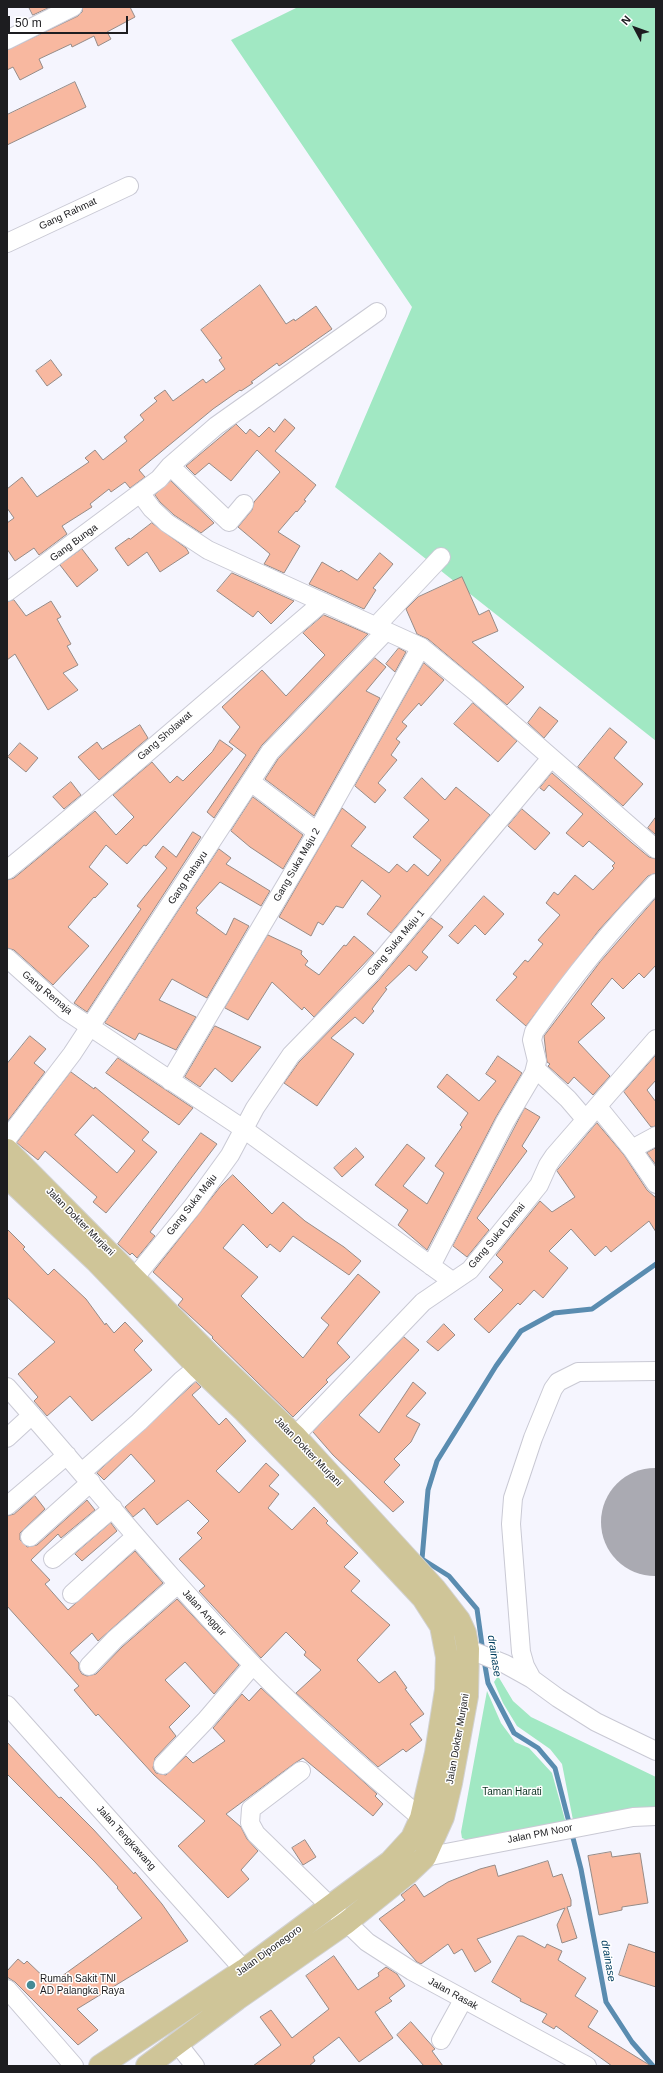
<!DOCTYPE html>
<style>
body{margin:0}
#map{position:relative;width:663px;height:2073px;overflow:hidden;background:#f5f5fe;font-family:Helvetica,sans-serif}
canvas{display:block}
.frame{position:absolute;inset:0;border:8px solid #1d1d20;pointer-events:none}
.north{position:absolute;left:615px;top:8px;width:40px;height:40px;-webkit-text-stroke:3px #fff;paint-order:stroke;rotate:311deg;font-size:11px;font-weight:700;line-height:16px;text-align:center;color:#1d1d20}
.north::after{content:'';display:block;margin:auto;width:14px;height:18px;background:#1d1d20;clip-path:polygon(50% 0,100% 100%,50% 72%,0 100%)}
.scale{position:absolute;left:8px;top:16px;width:120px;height:18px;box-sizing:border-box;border:2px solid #1d1d20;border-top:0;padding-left:5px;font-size:12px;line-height:14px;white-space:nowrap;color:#1d1d20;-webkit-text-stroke:3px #fff;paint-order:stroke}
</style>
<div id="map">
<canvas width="663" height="2073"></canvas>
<div class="frame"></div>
<div class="north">N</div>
<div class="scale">50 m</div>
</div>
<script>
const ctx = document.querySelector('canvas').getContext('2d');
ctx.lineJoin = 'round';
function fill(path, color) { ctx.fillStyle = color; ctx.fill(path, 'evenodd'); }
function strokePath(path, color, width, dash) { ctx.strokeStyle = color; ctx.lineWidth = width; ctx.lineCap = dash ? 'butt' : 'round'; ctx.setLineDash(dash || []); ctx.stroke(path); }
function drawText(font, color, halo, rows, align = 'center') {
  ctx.font = font + ' Helvetica,sans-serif'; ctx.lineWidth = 3; ctx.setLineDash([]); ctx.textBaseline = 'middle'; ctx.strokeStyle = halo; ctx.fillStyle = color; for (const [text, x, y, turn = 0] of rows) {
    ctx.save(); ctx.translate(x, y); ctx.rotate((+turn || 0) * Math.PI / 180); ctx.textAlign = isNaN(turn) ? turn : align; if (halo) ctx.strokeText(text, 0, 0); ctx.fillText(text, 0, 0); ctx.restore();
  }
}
fill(new Path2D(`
 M298 7H656V741L335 487 412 307 231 40Z
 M498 1676 513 1701 531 1717 656 1777V1810L573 1820 562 1764 550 1749 517 1726 503 1703 494 1682Z
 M487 1691 501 1723 515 1742 529 1748 552 1773 567 1827 467 1840 462 1838 461 1832Z`), '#a1e8c3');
strokePath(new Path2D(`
 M483 1652 477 1609 449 1576 422 1559 428 1490 437 1461 496 1366 521 1331 554 1313 592 1309 656 1264
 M484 1660 488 1683 514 1733 538 1748 555 1768 581 1869 606 2002 632 2042 653 2066`), '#5a8cb0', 5);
strokePath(new Path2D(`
 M655 1522H656`), '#aaaab2', 108);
const building = new Path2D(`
 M29 7H47L48 8 33 15Z
 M83 7H130L135 17 107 32 111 39 98 46 94 36 72 47 71 44 39 59 43 68 20 80 13 67 7 70V50L78 16 82 12Z
 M75 82 86 107 7 145V115Z
 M260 285 286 324 294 319 295 321 316 306 332 329 279 366 277 363 251 382 253 383 241 391 240 390 213 409 139 470 145 477 130 488 125 482 111 492 109 489 90 504 92 507 62 526 67 534 39 555 34 548 15 561 7 549V523L14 518 7 508V489L22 477 37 497 89 462 85 458 95 450 103 460 127 441 124 437 144 420 140 415 157 401 154 398 165 390 173 401 203 379 206 383 225 369 219 360 222 358 201 330Z
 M51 360 62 375 47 386 36 371Z
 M285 419 295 428 275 451 316 485 304 500 306 501 297 512 296 511 278 532 300 546 284 573 264 564 270 554 238 527 252 510 254 502 280 472 257 450 231 481 209 463 195 475 186 466 236 424 246 434 250 429 259 437 269 427 274 432Z
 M171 481 214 523 201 533 174 515 160 502 155 495Z
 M152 523 186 548 189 553 160 572 147 552 128 566 115 548 129 538 130 539Z
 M82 549 98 570 77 587 60 565Z
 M380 553 393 564 373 588 376 590 364 609 309 584 322 562 339 572 341 570 357 580Z
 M232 573 294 601 271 624 258 611 253 617 217 591Z
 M462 577 479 615 489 610 498 631 472 642 524 687 507 705 428 639 417 634 406 609 418 597Z
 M14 600 26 616 51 601 61 617 57 619 71 644 67 646 78 665 63 673 78 690 48 710 15 654 7 660V602Z
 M324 615 368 634 262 745 214 818 207 812 246 755 229 742 240 727 222 707 262 670 286 696 325 655 303 633Z
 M399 648 406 652 395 672 386 664Z
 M375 658 386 667 366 691 380 698 314 816 265 779 278 759Z
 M424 663 444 680 421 706 419 703 402 722 407 726 396 739 400 742 391 755 397 760 378 783 386 790 375 803 355 786Z
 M473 703 517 741 498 762 454 724Z
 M540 707 558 721 544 738 528 723Z
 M140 725 148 738 99 780 78 757 97 742 102 749Z
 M610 728 627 742 614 758 643 784 623 806 578 767Z
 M220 740 233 749 146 846 144 845 127 864 106 845 89 867 108 884 95 898 94 897 68 927 89 946 53 985 14 950 7 948V880L14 878 95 811 116 835 134 817 113 795 152 762 170 783 177 776 183 781 212 752Z
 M20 743 38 758 26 772 8 757Z
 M552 773 632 843 649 857 656 859V873L648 876 599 930 526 1026 496 1000 517 977 513 974 525 960 528 962 543 944 538 940 560 915 546 903 554 892 558 895 575 875 593 890 614 868 612 866 615 863 589 841 583 847 566 833 583 814 549 785 544 791 540 788Z
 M422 778 445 800 456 787 490 815 391 933 367 914 381 896 362 880 343 908 336 906 323 925 318 922 311 936 279 917 342 808 366 827 351 846 389 873 397 864 407 872 414 864 428 876 441 860 413 837 429 820 404 798Z
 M71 782 81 795 64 809 53 797Z
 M253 797 303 835 283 869 250 847 231 831Z
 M522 809 550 833 535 850 508 826Z
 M656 817V835L648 828Z
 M193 832 201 837 87 1012 74 1003 141 909 137 906 167 868 155 857 163 846 176 857Z
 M219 849 231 858 226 864 270 891 261 906 220 882 196 908 198 910 196 913 226 935 234 918 249 926 207 998 172 979 159 1000 196 1017 176 1050 139 1033 135 1040 105 1023Z
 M484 896 504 914 485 935 475 925 458 944 449 936Z
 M656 898V965L644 978 639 973 623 989 612 978 591 1004 605 1018 578 1042 610 1076 593 1095 574 1077 568 1084 548 1066 550 1064 547 1062 544 1036 600 962Z
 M431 918 443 927 422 952 428 957 416 971 409 965 385 988 387 989 372 1009 374 1011 363 1024 355 1017 331 1038 354 1054 317 1106 284 1083 299 1062 378 981Z
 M268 935 302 951 301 954 308 961 305 965 319 975 344 945 346 946 354 936 374 953 314 1017 304 1007 302 1010 272 982 248 1020 225 1008Z
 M215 1026 261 1047 232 1082 215 1068 200 1087 185 1077Z
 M30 1036 46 1049 34 1063 45 1072 7 1122V1064Z
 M656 1055V1080L647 1090 656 1102V1126L651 1127 624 1092Z
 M498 1056 522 1073 496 1117 427 1250 398 1225 408 1210 375 1185 407 1144 425 1158 403 1186 427 1204 444 1173 435 1166 462 1127 460 1125 468 1113 437 1087 447 1074 479 1101 496 1081 486 1074Z
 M118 1058 193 1108 179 1125 106 1073Z
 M71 1072 94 1089 95 1087 149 1132 142 1140 157 1152 106 1213 93 1202 97 1197 45 1151 38 1160 17 1143ZM93 1115 135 1151 117 1173 75 1135Z
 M525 1108 540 1117 522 1146 527 1151 477 1218 489 1230 467 1257 453 1246Z
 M597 1123 624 1155 647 1190 656 1198V1232L649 1221 611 1252 606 1246 595 1256 571 1229 549 1251 568 1268 543 1298 534 1290 520 1305 518 1303 489 1333 474 1319 503 1290 489 1277 503 1262 496 1255 540 1201 552 1212 575 1197 557 1171Z
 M201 1133 217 1144 150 1232 155 1236 137 1258 132 1253 130 1255 118 1244Z
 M356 1148 364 1157 342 1177 334 1168Z
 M656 1148V1165L647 1153Z
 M233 1175 272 1214 283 1202 305 1221 344 1247 361 1261 349 1275 293 1236 280 1252 270 1244 267 1248 243 1224 223 1248 258 1277 241 1296 303 1358 329 1325 321 1318 358 1274 380 1292 337 1343 350 1357 326 1380 328 1382 293 1417 212 1338 213 1337 178 1305 183 1299 153 1272 220 1187Z
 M7 1229 25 1247 23 1249 48 1275 54 1269 86 1299 105 1325 106 1323 114 1333 125 1322 143 1341 134 1350 152 1370 92 1421 70 1396 47 1416 34 1401 38 1397 18 1374 55 1342 7 1297Z
 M444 1324 455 1335 438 1351 427 1342Z
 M404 1337 419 1350 359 1415 379 1433 413 1382 426 1393 406 1416 420 1424 411 1442 394 1459 400 1465 384 1482 404 1502 393 1512 333 1455 313 1432Z
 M196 1382 201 1387 192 1395 219 1425 226 1418 246 1441 216 1471 239 1493 266 1463 279 1475 269 1486 279 1494 268 1508 292 1530 314 1507 328 1521 326 1523 358 1553 344 1567 360 1581 351 1591 390 1625 357 1660 379 1683 395 1671 407 1688 405 1689 424 1714 410 1724 422 1740 406 1752 403 1749 378 1767 296 1693 321 1670 304 1655 306 1652 286 1632 261 1658 199 1591 205 1586 179 1559 202 1538 197 1533 209 1521 188 1500 157 1525 144 1508 133 1517 125 1507 155 1481 131 1454 104 1480 97 1473Z
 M35 1496 45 1509 20 1533V1540L27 1547 37 1545 87 1500 95 1510 61 1538 58 1534 31 1560 50 1580 45 1584 68 1610 135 1551 163 1583 98 1641 92 1633 70 1653 79 1663V1669L82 1674 87 1676 96 1674 122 1647 177 1599 239 1665 214 1694 185 1662 165 1680 190 1706 169 1727 176 1736 155 1758 153 1768 156 1773 166 1775 186 1756 193 1763 225 1741 213 1728 242 1694 249 1701 261 1688 377 1794 375 1796 383 1804 373 1816 303 1758 295 1763 226 1814 241 1827 247 1839 258 1851 241 1870 249 1879 228 1898 178 1846 205 1821 154 1775 98 1714 96 1716 74 1690 79 1686 7 1606V1516L14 1514Z
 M111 1523 117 1531 82 1561 75 1554Z
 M7 1742 59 1798 61 1797 93 1829 134 1874 135 1872 162 1904 188 1941 77 2009 98 2030 78 2045 15 1982 7 1977V1971L18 1959 24 1964 27 1961 51 1984 142 1918 117 1888 118 1887 95 1862 7 1774Z
 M305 1840 316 1857 303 1865 292 1848Z
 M611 1852 612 1857 640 1853 648 1903 622 1907V1910L599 1915 588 1856Z
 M548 1861 553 1877 562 1874 571 1900V1906L567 1907 577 1938 562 1943 557 1925 565 1908 477 1939 491 1962 475 1972 462 1949 454 1954 448 1944 421 1964 417 1962 379 1919 405 1900 401 1895 415 1884 424 1897 448 1882 480 1869 495 1865 498 1876Z
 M518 1936H523L545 1948 547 1944 562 1951 558 1960 586 1978 575 1996 598 2011 588 2027 651 2066H612L556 2026 554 2029 542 2022 547 2014 520 2001 521 1999 492 1982Z
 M629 1944 656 1953V1987L619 1975Z
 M334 1956 358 1990 379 1976 378 1973 386 1967 397 1974 405 1986 389 1998 392 2001 375 2012 393 2038 359 2062 339 2037 313 2057 315 2061 309 2066H253L281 2045 260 2017 271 2010 292 2038 329 2009 306 1976Z
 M411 2022 435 2049 432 2051 443 2066H424L397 2035Z`);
fill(building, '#f8b8a0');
strokePath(building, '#968b87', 1);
const minor = new Path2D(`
 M7 40 73 7
 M7 243 129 186
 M170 466 229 522 244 504
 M140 493 152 509 167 523 208 550 421 647 476 692 656 849
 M7 592 159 479 170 466 216 426 377 312
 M377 625 441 557
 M251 782 317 832
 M7 870C114 783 217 692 323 602
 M7 958 65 1010 245 1130 452 1281
 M536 1069 568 1099 586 1120
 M170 1081 317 832 421 647
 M598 1107 632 1149 656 1184
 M7 1139 72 1054 270 752 386 631
 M632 1149 656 1136
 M431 1266 505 1122 534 1073 537 1061 532 1040 534 1032C571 979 611 929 656 883
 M135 1277 193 1206 230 1155 255 1108 291 1055 370 974 551 758
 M656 1371 578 1372 558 1382 553 1389 533 1438 513 1498 511 1524 521 1652 525 1666 532 1679 558 1698 596 1722 656 1751
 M7 1387C90 1480 167 1577 254 1666 307 1720 364 1769 421 1818
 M295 1436 423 1302 470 1270 539 1185 548 1165 554 1156 656 1039
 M7 1438 32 1415
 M82 1472 139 1422 182 1380 208 1359
 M7 1506 67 1455
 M30 1537 91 1482
 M53 1559 113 1508
 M72 1594 136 1536
 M468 1649 505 1664 532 1679
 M89 1666 115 1639 178 1584
 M7 1705 244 1970
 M163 1765 205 1721 253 1665
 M301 1771 251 1809 250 1823 256 1834 367 1942 412 1971 587 2066
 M425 1857 633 1817 656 1816
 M7 1989 74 2066
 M441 2040 463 2000
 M177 2043 195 2066`);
const major = new Path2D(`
 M7 1150 211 1356 295 1436 435 1589 459 1620 465 1633 468 1649 467 1696 451 1783 443 1817 425 1857 407 1874 346 1923 237 1999 147 2066
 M7 1177 96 1261 199 1368 243 1410 323 1491 423 1598 441 1626 447 1657 446 1690 436 1753 421 1818 412 1838 390 1862 244 1970 100 2066`);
strokePath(minor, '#c9c9d4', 20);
strokePath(major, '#d2d2d2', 24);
strokePath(minor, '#fff', 18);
strokePath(major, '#cfc598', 22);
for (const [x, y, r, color] of [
 [31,1985,5,"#448a95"]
]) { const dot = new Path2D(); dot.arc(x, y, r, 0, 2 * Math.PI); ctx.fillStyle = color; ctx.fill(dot); strokePath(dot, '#fff', 1.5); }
drawText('10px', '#1d1d20', '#fff', [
 ["Gang Rahmat",68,214,-25],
 ["Gang Bunga",74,543,-36],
 ["Gang Sholawat",165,736,-41],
 ["Gang Suka Maju 2",297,865,-60],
 ["Gang Rahayu",188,878,-56],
 ["Gang Suka Maju 1",396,943,-50],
 ["Gang Remaja",47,993,40],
 ["Gang Suka Maju",192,1205,-52],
 ["Jalan Dokter Murjani",80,1222,45],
 ["Gang Suka Damai",497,1236,-50],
 ["Jalan Dokter Murjani",308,1452,46],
 ["Jalan Anggur",204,1613,47],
 ["Jalan Dokter Murjani",458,1739,-80],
 ["Jalan PM Noor",540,1834,-11],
 ["Jalan Tengkawang",126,1838,48],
 ["Jalan Diponegoro",269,1951,-36],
 ["Jalan Rasak",453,1994,29]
]);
drawText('10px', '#0d3322', '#fff', [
 ["Taman Harati",512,1792]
]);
drawText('10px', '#1d1d20', '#fff', [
 ["Rumah Sakit TNI",40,1979],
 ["AD Palangka Raya",40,1991]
], 'left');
drawText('italic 11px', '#013d5e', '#fff', [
 ["drainase",494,1656,81],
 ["drainase",608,1961,80]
]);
</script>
